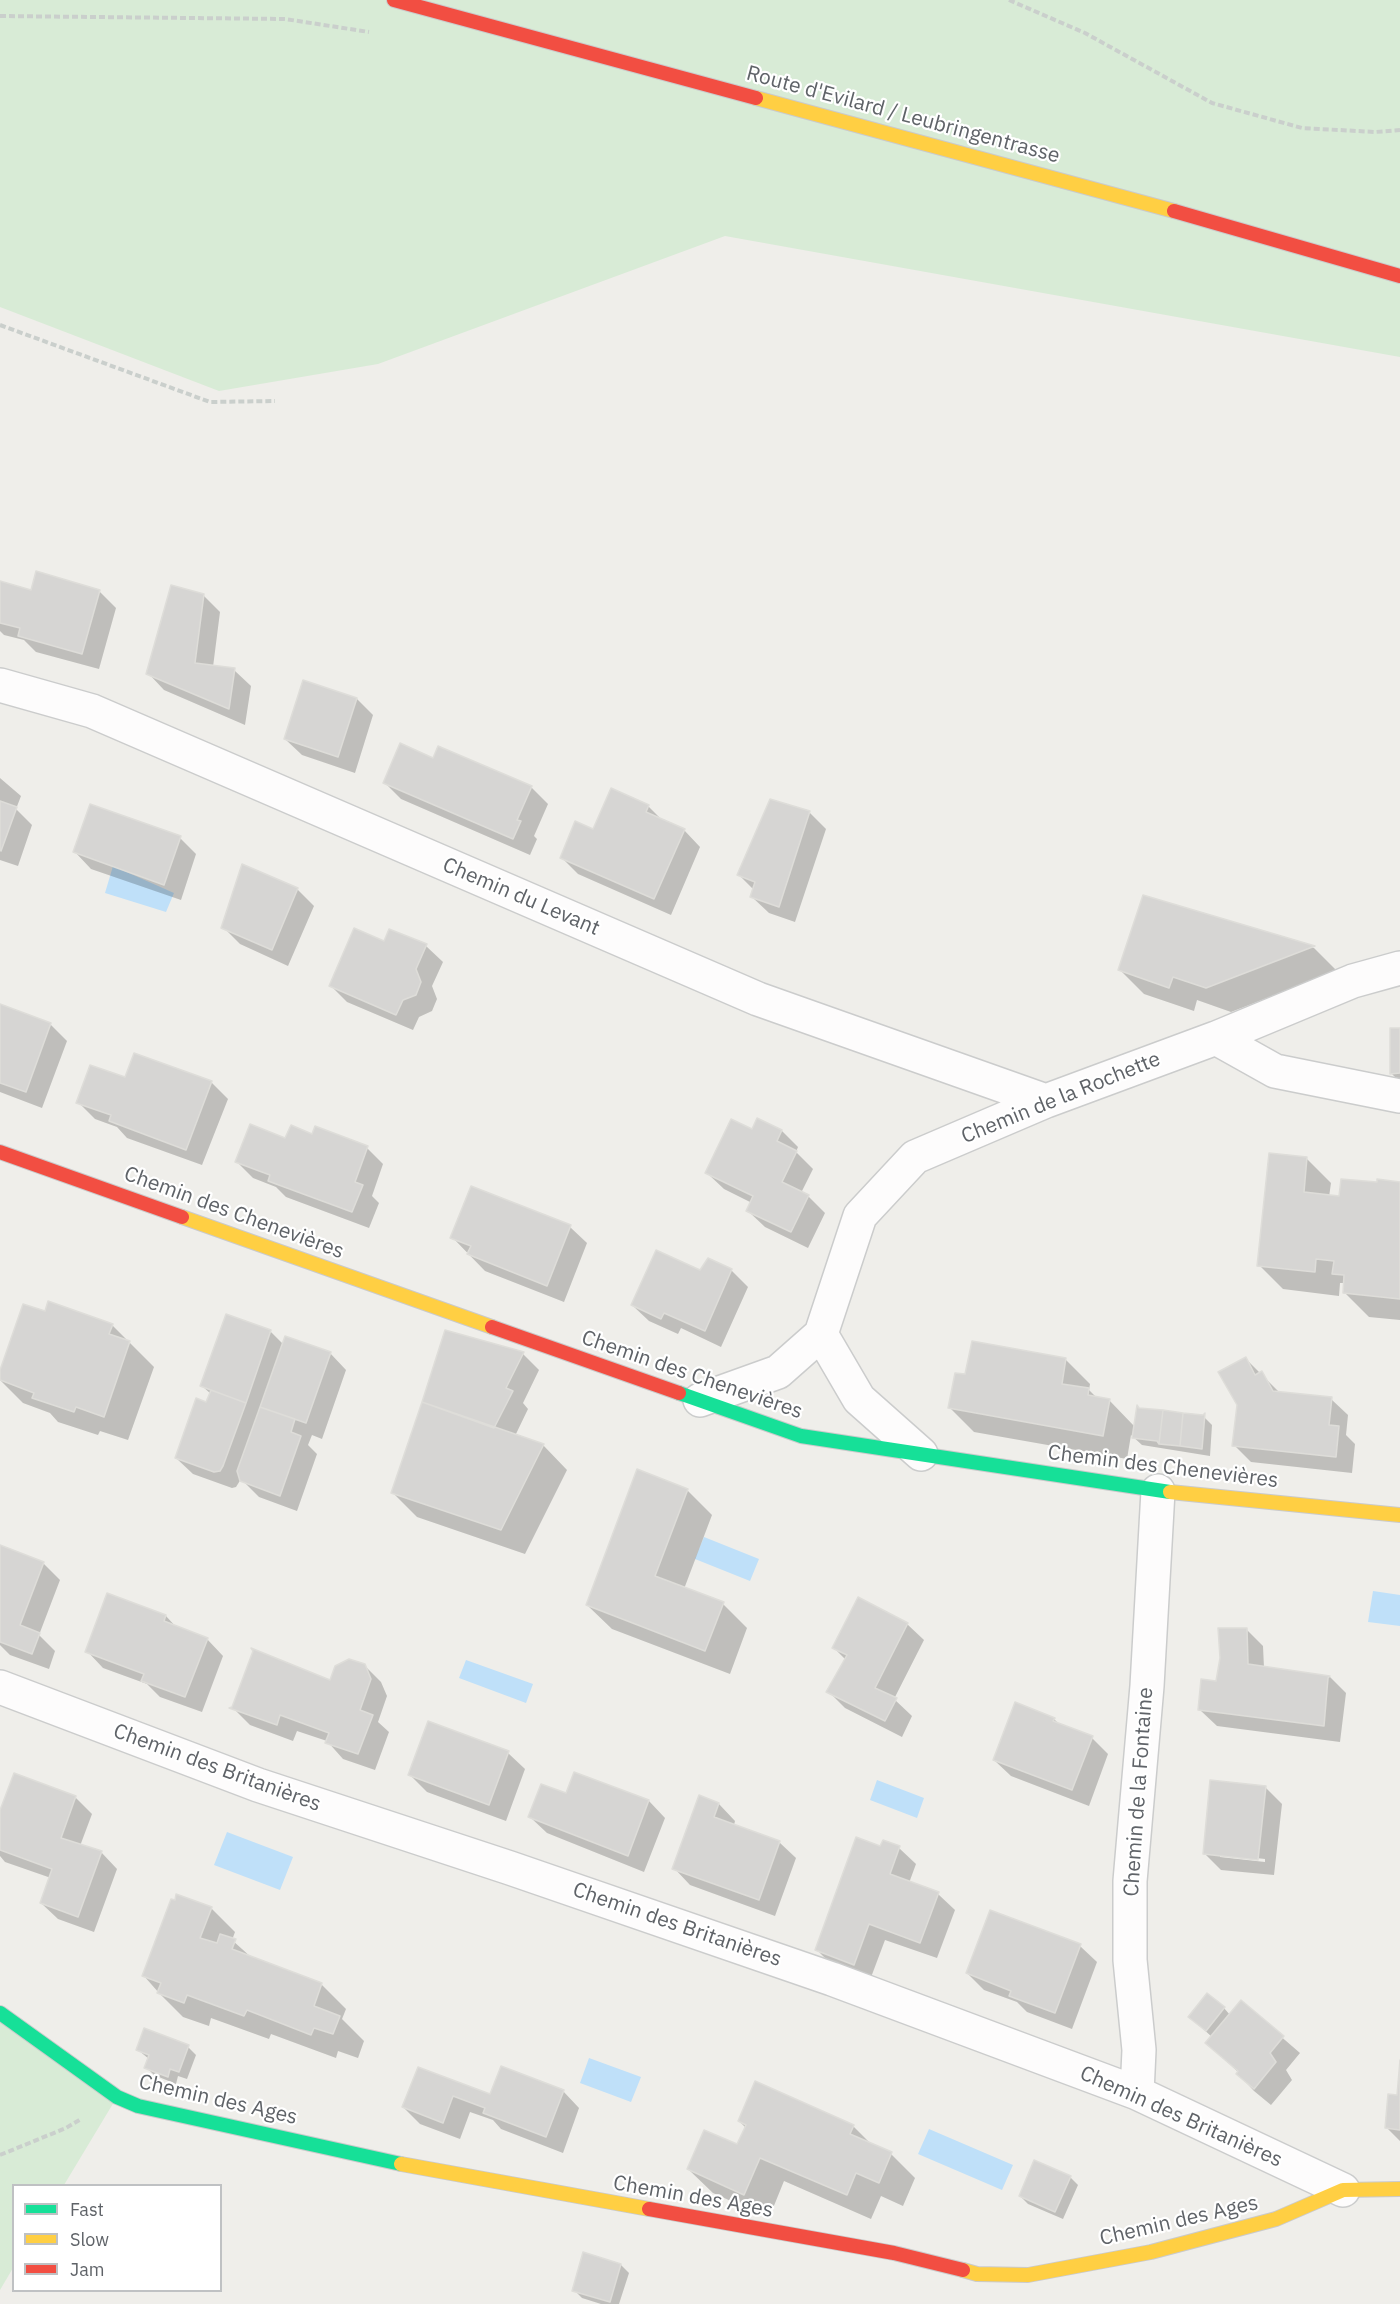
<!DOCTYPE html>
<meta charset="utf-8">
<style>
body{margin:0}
#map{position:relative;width:1400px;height:2304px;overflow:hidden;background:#efeeea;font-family:"IBM Plex Sans",sans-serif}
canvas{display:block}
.legend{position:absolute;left:12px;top:2184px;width:210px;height:108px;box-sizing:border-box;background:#fff;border:2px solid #bfc1c3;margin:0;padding:8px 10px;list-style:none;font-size:18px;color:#5f6368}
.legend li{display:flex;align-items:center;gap:12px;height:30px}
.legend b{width:30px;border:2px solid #bfc1c3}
</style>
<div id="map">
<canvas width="1400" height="2304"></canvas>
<ul class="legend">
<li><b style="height:8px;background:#16e098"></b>Fast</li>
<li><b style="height:8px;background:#ffcf43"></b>Slow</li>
<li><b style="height:8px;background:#f24e42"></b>Jam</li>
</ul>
</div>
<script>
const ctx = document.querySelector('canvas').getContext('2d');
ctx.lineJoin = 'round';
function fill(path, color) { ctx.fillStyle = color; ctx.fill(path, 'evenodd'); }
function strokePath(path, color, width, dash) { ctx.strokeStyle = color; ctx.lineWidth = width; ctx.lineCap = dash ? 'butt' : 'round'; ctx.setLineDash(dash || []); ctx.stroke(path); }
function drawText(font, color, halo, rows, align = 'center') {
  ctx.font = font + ' "IBM Plex Sans",sans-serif'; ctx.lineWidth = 4.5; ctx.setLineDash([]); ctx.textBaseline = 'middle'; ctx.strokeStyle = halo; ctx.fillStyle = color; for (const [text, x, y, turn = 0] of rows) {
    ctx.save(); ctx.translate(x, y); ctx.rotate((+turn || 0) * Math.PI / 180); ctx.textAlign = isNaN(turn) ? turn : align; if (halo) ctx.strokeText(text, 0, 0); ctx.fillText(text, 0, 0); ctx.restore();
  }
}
fill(new Path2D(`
 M0 0H1400V357L725 236 378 364 219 391 0 307Z
 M0 2013 117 2097 64 2185 14 2186 13 2268 0 2290Z`), '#d8ebd6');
fill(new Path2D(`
 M113 866 174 893 166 912 105 893Z
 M704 1537 759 1559 750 1581 695 1559Z
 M1373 1591 1400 1595V1626L1368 1622Z
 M466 1660 533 1684 526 1703 459 1678Z
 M877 1780 924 1798 917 1818 870 1800Z
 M227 1832 293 1857 280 1890 214 1865Z
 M589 2058 641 2077 631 2102 580 2083Z
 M929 2129 1013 2165 1002 2190 918 2154Z`), '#bfe0f9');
fill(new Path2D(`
 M0 583 32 592 99 591 116 608 99 669 36 652 24 640 4 635 0 631Z
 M204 596 220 612 213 667 234 670 251 686 245 725 164 690 148 673Z
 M357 699 373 715 355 773 302 755 285 739Z
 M434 760 531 787 548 804 534 836 537 839 530 855 401 799 385 783Z
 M0 778 21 796 16 809 32 825 18 866 0 860Z
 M771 800 810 813 826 829 795 922 769 913 752 897 754 890 739 875Z
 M648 806 664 822 684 830 700 847 671 915 578 874 561 857 594 831Z
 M180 838 196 854 181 900 91 869 75 852Z
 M243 866 297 889 314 906 288 966 240 944 223 927Z
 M1144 896 1314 948 1337 971 1231 1012 1197 1000 1194 1011 1144 994 1120 970Z
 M384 943 426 946 443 962 432 986 437 999 432 1011 419 1017 413 1030 347 1002 331 986Z
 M0 1006 50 1024 67 1041 42 1108 0 1092Z
 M1400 1030V1082L1391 1073Z
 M126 1079 211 1082 228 1099 202 1165 127 1138 117 1127 95 1119 78 1102Z
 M758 1120 782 1131 798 1147 796 1152 813 1169 801 1193 808 1196 825 1213 808 1248 765 1227 748 1211 752 1203 724 1189 707 1173 752 1131Z
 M313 1136 367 1148 383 1164 372 1196 379 1203 369 1228 286 1197 276 1187 253 1178 237 1162 286 1140Z
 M1306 1158 1331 1183 1329 1197 1340 1198 1378 1184 1400 1183V1320L1369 1317 1344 1292 1345 1283H1340L1339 1296 1283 1289 1259 1265Z
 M472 1188 570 1227 587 1243 564 1302 485 1271 452 1237Z
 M708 1260 731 1270 748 1287 721 1347 681 1328 678 1334 649 1321 632 1305 701 1272Z
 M46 1313 112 1325 154 1367 128 1440 100 1431 98 1435 58 1422 50 1413 23 1403 0 1380V1375Z
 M270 1331 283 1344 330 1353 346 1370 322 1439 312 1435 308 1445 317 1454 297 1511 259 1497 241 1479 236 1487 232 1488 193 1474 176 1458 207 1404 211 1394 202 1386Z
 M523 1354 539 1370 523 1403 528 1409 515 1436 543 1445 567 1470 525 1554 417 1517 393 1493Z
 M1246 1359 1280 1393 1331 1399 1348 1415 1346 1435 1355 1444 1352 1473 1251 1462 1234 1445Z
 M1066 1360 1090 1384 1089 1390 1097 1398 1109 1400 1135 1427 1204 1417 1212 1425 1210 1456 1142 1445 1131 1435 1127 1459 974 1432 950 1408 966 1376Z
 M687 1490 712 1515 684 1589 723 1604 747 1628 730 1674 612 1629 587 1605Z
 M0 1547 43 1563 60 1580 39 1635 55 1651 49 1669 10 1655 0 1645Z
 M166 1616 177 1628 207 1639 223 1656 202 1712 160 1697 147 1684 103 1668 87 1651Z
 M907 1624 924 1640 894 1699 912 1716 902 1737 845 1708 828 1691 846 1660 834 1648Z
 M1246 1629 1263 1646 1264 1668 1330 1677 1346 1693 1340 1742 1217 1726 1200 1710Z
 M364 1665 381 1682 387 1696 378 1722 389 1732 375 1770 343 1759 327 1741 297 1731 293 1741 250 1725 233 1708 331 1682Z
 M1054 1719 1060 1725 1092 1738 1108 1754 1089 1806 1011 1776 994 1760Z
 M508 1753 525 1769 506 1821 427 1792 410 1775Z
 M1265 1787 1282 1804 1274 1875 1221 1870 1204 1853ZM1220 1854 1265 1859V1862L1220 1857Z
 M75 1797 92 1814 80 1846 101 1852 117 1869 94 1932 58 1919 41 1903 51 1878 5 1862 0 1856V1815Z
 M649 1801 665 1818 644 1872 547 1833 530 1817Z
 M719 1804 735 1821 734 1825 779 1842 796 1858 775 1916 690 1885 674 1868Z
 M881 1848H899L916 1864 909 1883 938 1894 955 1910 937 1958 885 1940 870 1980 833 1966 817 1950Z
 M211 1908 235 1932 232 1940 252 1958 322 1985 346 2009 342 2019 364 2041 358 2058 338 2051 336 2058 271 2034 269 2039 211 2018 209 2026 183 2017 159 1993 144 1976Z
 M1080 1946 1097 1962 1072 2029 1027 2012 1017 2002 984 1990 967 1973Z
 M1241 2002 1300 2053 1286 2070 1292 2080 1271 2105 1254 2091 1238 2074 1239 2073 1207 2043 1212 2037 1190 2017 1224 2008 1230 2015Z
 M188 2047 196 2055 187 2079 178 2076 176 2084 154 2075 146 2067 149 2059 138 2050Z
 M419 2069 491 2096 563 2091 579 2108 563 2153 501 2129 493 2120 470 2112 460 2139 420 2124 403 2107Z
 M1400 2081V2141L1387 2128 1399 2097Z
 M739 2121 853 2126 873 2146 891 2154 915 2178 903 2206 881 2196 871 2219 784 2181 769 2218 713 2193 688 2169 738 2146 746 2128Z
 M1070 2177 1078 2185 1063 2219 1028 2204 1020 2196Z
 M621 2265 629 2273 619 2304H601L582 2298 574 2290Z`), '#0003');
const building = new Path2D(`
 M36 571 100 590 82 654 18 636 20 628 0 623V581L31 590Z
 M171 585 204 594 195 663 235 668 229 709 146 674Z
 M303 680 357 698 338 757 284 739Z
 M400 743 433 758 438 746 532 786 517 820 521 821 513 839 383 783Z
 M611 788 649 805 646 812 685 829 654 899 560 858 575 821 593 829Z
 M770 799 810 811 779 907 750 897 755 882 737 875Z
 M0 801 17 807 1 851 0 850Z
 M90 804 181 836 164 885 73 852Z
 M242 864 298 888 272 950 221 928Z
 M1143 895 1315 946 1206 988 1173 977 1169 988 1118 970Z
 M354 928 384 941 389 929 427 944 416 969 421 982 416 995 403 1000 396 1015 329 986Z
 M0 1004 51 1023 26 1092 0 1083Z
 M1390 1028H1400V1073L1390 1074Z
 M134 1053 212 1081 186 1150 109 1121 111 1115 76 1103 90 1065 125 1077Z
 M757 1118 782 1130 777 1141 797 1151 782 1182 809 1195 791 1232 746 1211 753 1196 705 1173 731 1119 752 1129Z
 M250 1124 285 1138 291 1125 312 1134 315 1126 368 1146 355 1182 363 1185 352 1212 268 1181 270 1175 235 1162Z
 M1269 1153 1307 1157 1304 1192 1339 1196 1341 1179 1377 1182V1179L1400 1182V1299L1343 1293 1344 1275 1332 1274 1334 1261 1316 1259 1315 1272 1257 1266Z
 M471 1186 571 1225 547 1286 467 1254 471 1246 450 1238Z
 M656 1250 700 1270 708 1258 732 1269 705 1331 664 1313 661 1319 631 1305Z
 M48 1301 113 1324 109 1334 130 1341 104 1417 76 1407 74 1412 32 1398 34 1393 0 1380V1370L23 1304 45 1311Z
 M226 1314 271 1330 246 1403 200 1386Z
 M445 1330 524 1352 506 1388 513 1391 494 1428 422 1402Z
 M285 1336 331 1352 306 1423 260 1407Z
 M972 1341 1066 1358 1062 1384 1089 1388 1088 1395 1110 1399 1103 1436 948 1408 955 1373 965 1374Z
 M1246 1357 1255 1375 1262 1371 1273 1391 1332 1397 1329 1425 1339 1426 1336 1457 1232 1446 1237 1405 1218 1372Z
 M211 1390 246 1403 223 1466 220 1471 214 1472 175 1458 196 1398 206 1402Z
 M422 1402 544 1444 501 1530 391 1493Z
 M1137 1405 1139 1408 1163 1410 1159 1444 1157 1441 1132 1438Z
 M260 1407 295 1419 291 1432 301 1436 280 1496 240 1481 237 1471Z
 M1163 1410 1183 1413 1180 1446 1159 1444Z
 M1183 1413 1203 1415 1205 1413 1202 1449 1180 1446Z
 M637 1469 688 1489 655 1576 724 1602 705 1651 586 1605Z
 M0 1545 44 1562 20 1625 40 1633 32 1654 0 1642Z
 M107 1593 166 1615 164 1621 208 1638 185 1697 141 1681 144 1674 85 1652Z
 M858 1597 908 1623 875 1688 897 1698 885 1721 826 1692 847 1655 832 1648Z
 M1218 1628H1247L1248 1664 1330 1676 1328 1678 1324 1726 1198 1710 1201 1679 1216 1681 1220 1658Z
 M251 1648 330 1680 335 1666 349 1659 365 1664 371 1679 360 1710 373 1715 358 1754 325 1743 329 1733 280 1715 277 1725 229 1708 232 1707 253 1651Z
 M1015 1702 1055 1718 1053 1721 1093 1736 1072 1790 993 1760Z
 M428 1721 509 1751 489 1805 408 1775Z
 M574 1772 649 1800 628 1856 528 1817 541 1784 566 1793Z
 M14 1773 76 1796 61 1838 102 1851 78 1917 40 1903 52 1869 0 1850V1810Z
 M1210 1780 1266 1786 1258 1860 1203 1854Z
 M699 1795 719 1803 714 1817 780 1841 759 1900 672 1869Z
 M856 1837 880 1846 883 1840 900 1846 890 1874 939 1892 920 1943 869 1924 854 1965 815 1950Z
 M176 1894 212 1907 200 1938 217 1943 220 1934 236 1939 232 1949 322 1983 314 2006 340 2016 333 2034 314 2028 311 2035 247 2010 244 2016 187 1995 184 2003 157 1993 161 1983 142 1976 171 1899 175 1900Z
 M990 1910 1081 1944 1055 2013 1009 1996 1011 1991 966 1973Z
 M1207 1993 1225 2007 1206 2031 1188 2017Z
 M1241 2000 1284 2036 1270 2053 1276 2062 1254 2089 1236 2074 1238 2071 1205 2043Z
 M144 2028 189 2045 179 2072 170 2069 168 2077 144 2068 149 2055 136 2050Z
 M1400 2060V2130L1385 2128 1388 2094 1397 2095Z
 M501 2066 564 2090 546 2137 483 2113 485 2108 453 2096 443 2123 402 2107 418 2067 490 2094Z
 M755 2081 854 2125 850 2134 892 2152 879 2183 856 2173 847 2195 760 2158 744 2195 687 2169 704 2130 737 2144 746 2125 738 2121Z
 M1034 2160 1071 2176 1055 2212 1019 2196Z
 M583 2252 621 2264 610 2302 572 2291Z`);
fill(building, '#d6d5d3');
strokePath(building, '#deddd9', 1.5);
const street = new Path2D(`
 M0 685 92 711 758 999 1046 1101
 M1216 1038 1275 1071 1400 1096
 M821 1334 859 1399 921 1454
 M700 1400 778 1372 821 1334 860 1216 915 1157 1046 1101 1216 1038 1353 981 1400 968
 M0 1687 258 1785 510 1868 832 1979 1137 2093 1343 2190
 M1137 2093 1139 2050 1130 1960V1881L1147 1686 1158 1491`);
const fast = new Path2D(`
 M679 1393 801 1436 1170 1492
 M0 2013 117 2097 138 2106 401 2164`);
const slow = new Path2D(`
 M756 98 1174 211
 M182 1217 492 1327
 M1170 1492 1400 1515
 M401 2164 649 2209
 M963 2270 977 2274 1028 2275 1151 2252 1276 2219 1343 2190 1400 2189`);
const jam = new Path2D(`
 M394 0 756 98
 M1174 211 1400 276
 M0 1152 182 1217
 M492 1327 679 1393
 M649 2209 894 2253 963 2270`);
strokePath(street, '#cbcccc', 36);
strokePath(fast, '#cacacb', 16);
strokePath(slow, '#cacacb', 16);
strokePath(jam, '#cacacb', 16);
strokePath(new Path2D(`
 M1009 0 1085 33 1212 103 1302 128 1375 132 1400 130
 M0 16 285 19 369 32
 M0 325 210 402 275 401
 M0 2155 66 2128 81 2119`), '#cacfcc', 4, [6, 3]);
strokePath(street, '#fdfcfc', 33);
strokePath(fast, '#16e098', 14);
strokePath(slow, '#ffcf43', 14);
strokePath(jam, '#f24e42', 14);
drawText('21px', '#5f6368', '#fff', [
 ["Route d'Evilard / Leubringentrasse",903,115,15],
 ["Chemin du Levant",521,897,23],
 ["Chemin de la Rochette",1061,1098,-22],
 ["Chemin des Chenevières",234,1213,20],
 ["Chemin des Chenevières",692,1375,19],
 ["Chemin des Chenevières",1163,1467,7],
 ["Chemin des Britanières",217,1768,20],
 ["Chemin de la Fontaine",1139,1792,-86],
 ["Chemin des Britanières",677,1925,19],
 ["Chemin des Ages",218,2100,13],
 ["Chemin des Britanières",1181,2117,24],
 ["Chemin des Ages",693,2197,10],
 ["Chemin des Ages",1179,2221,-13]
]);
</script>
